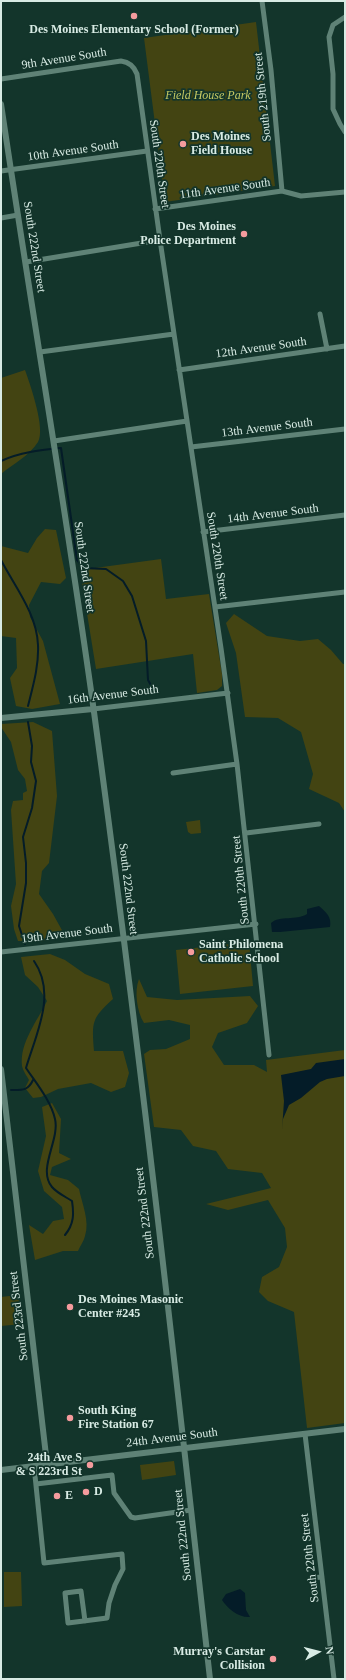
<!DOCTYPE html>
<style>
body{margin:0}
#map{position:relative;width:346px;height:1680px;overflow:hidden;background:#13352b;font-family:"Times New Roman",serif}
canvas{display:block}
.frame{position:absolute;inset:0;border:2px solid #d8ebe4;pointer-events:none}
.north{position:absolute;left:298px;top:1632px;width:40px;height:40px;-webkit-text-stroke:3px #13352b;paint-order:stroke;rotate:83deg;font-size:11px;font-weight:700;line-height:16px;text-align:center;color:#d8ebe4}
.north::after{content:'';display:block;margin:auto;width:14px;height:18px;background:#d8ebe4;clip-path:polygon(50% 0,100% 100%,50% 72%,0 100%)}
</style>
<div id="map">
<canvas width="346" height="1680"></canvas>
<div class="frame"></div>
<div class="north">N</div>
</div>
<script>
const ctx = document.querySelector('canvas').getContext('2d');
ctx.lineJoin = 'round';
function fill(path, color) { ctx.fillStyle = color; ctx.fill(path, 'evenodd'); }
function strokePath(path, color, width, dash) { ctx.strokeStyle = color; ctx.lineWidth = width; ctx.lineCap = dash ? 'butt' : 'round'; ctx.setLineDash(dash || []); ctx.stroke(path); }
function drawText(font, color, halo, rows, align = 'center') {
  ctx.font = font + ' "Times New Roman",serif'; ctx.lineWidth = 3.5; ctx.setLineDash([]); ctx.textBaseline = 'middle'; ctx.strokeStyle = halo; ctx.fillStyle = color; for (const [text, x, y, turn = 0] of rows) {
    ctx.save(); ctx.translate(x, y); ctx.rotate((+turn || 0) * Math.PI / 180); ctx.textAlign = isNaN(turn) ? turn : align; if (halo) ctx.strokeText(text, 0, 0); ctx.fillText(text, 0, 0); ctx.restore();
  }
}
fill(new Path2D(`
 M256 22 275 186 165 202 144 38Z
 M25 370C30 384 46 429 38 442 29 456 13 464 1 474V378Z
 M45 529 56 530 66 578 60 584 41 582 29 605 30 617 43 641 60 704 32 709 16 706 10 678 17 668 16 638 1 636V546L28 553 37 538Z
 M161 559 166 599 209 594 222 674V686L217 690 197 693 193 654 96 669 80 570Z
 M234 614 267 636 300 641 318 639 331 650 343 664H345V812L339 803 309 789 313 774 301 732 278 718 245 717 236 653 226 623Z
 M33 722 52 731 57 796 49 863 42 871 39 894 53 914 63 932 41 942 18 941 14 929 11 906 16 884 11 810 13 801 23 800V793L27 791 25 779 18 770 11 742 1 727V724Z
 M200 820 201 833 191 834 188 832 186 822Z
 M249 942 253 986 180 994 176 950Z
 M50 954 65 960 85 974 109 984 113 999C91 1019 92 1022 94 1051H123L129 1073 125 1087 111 1092 91 1083 58 1089 41 1097 33 1098 25 1088 29 1080C27 1076 23 1071 22 1066 19 1043 38 1020 47 1001L38 987 25 975 21 957Z
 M139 979 147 997 177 1000 250 996 258 1006 247 1023 218 1033 212 1047 224 1065H254L267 1072 266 1060 345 1050V1423L307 1428 294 1312 268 1301 259 1292 262 1277 279 1267 287 1247 285 1228 268 1200 228 1210 206 1204 271 1188 262 1173 228 1169 216 1151 193 1146 181 1130 154 1127 144 1054 150 1050 166 1049 190 1039V1025L169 1020 144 1023C137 1012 134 991 139 979Z
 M52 1103 61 1119 59 1153 71 1159 52 1167 50 1175 68 1180 79 1189C82 1204 90 1221 85 1236 84 1241 80 1246 78 1251H63L35 1260 29 1225 43 1234 53 1221 64 1219 62 1207 44 1191 38 1171 46 1136 42 1107Z
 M18 1295 22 1324 1 1326V1297Z
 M174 1461 176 1475 142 1480 140 1465Z
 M4 1572H21L22 1606 4 1607Z`), '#434412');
fill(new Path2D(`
 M319 906C326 912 332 917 330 927L280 932H272L271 923C280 915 296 921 307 914V909Z
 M345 1059V1076L327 1079 320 1082 301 1098 289 1105 283 1119 282 1130 284 1101 281 1075 311 1069 316 1063Z
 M240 1589 245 1593 246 1610 250 1617C239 1618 228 1609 222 1600L226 1594Z`), '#041c28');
strokePath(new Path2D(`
 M1 461C20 452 41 450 61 448L77 560 83 568 106 569 123 581 132 596 146 641 148 680 153 689
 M1 560C15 587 37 614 38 645 39 666 33 686 28 706
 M25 944 19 926 26 883V863L23 837 32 808 36 781 31 762 32 746 28 722
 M34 961C57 994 36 1034 26 1068 36 1083 51 1101 55 1119 60 1140 37 1169 52 1187 57 1193 66 1197 72 1201 74 1214 74 1224 65 1235
 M11 1090C22 1090 28 1091 33 1080`), '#041c28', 2);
strokePath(new Path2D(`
 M262 1 271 70 282 191
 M345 17 333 25 329 37 333 74V109L340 124 345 132
 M1 79 121 61C129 62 134 66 137 74L160 240 221 648 237 764 269 1055
 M1 171 147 151
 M155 209 282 191 301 196 345 192
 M1 218 18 215
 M26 262 160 240
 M320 314 327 349
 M40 352 174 334
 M179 370 345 346
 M54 441 187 421
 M191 447 345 429
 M203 532 345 515
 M215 607 345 592
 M93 709 228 693
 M173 773 237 764
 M246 833 319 824
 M1 952 256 924
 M305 1434 334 1679
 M34 1466 44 1563 122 1554 123 1569 115 1585 109 1603 107 1618 68 1623 65 1593 81 1591 85 1621
 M36 1484 112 1475 114 1493 131 1517 135 1518 191 1510
 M311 1578 322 1577`), '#5f8276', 5);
strokePath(new Path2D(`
 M1 104C31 307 66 509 94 712 138 1034 174 1356 210 1679
 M1 718 93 709
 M1 1069 47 1464
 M1 1470 345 1429`), '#5f8276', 6);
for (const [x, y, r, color] of [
 [134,16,4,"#f59b9d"],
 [183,144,4,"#f59b9d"],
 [244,234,4,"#f59b9d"],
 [191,952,4,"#f59b9d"],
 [70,1307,4,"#f59b9d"],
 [70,1418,4,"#f59b9d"],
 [90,1465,4,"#f59b9d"],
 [86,1492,4,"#f59b9d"],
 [57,1496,4,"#f59b9d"],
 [273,1659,4,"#f59b9d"]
]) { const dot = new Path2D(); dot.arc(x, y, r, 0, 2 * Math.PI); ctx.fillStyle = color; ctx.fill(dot); strokePath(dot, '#13352b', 1.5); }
drawText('bold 12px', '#d8ebe4', '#13352b', [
 ["Des Moines Elementary School (Former)",134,30,"center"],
 ["Des Moines",191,137],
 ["Field House",191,151],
 ["Des Moines",236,227,"right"],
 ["Police Department",236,241,"right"],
 ["Saint Philomena",199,945],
 ["Catholic School",199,959],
 ["Des Moines Masonic",78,1300],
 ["Center #245",78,1314],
 ["South King",78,1411],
 ["Fire Station 67",78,1425],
 ["24th Ave S",82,1458,"right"],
 ["& S 223rd St",82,1472,"right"],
 ["D",94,1492],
 ["E",65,1496],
 ["Murray's Carstar",265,1652,"right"],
 ["Collision",265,1666,"right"]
], 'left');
drawText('12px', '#d8ebe4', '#13352b', [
 ["9th Avenue South",64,59,-9],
 ["South 219th Street",263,97,-96],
 ["10th Avenue South",73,151,-8],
 ["South 220th Street",159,164,82],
 ["11th Avenue South",225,189,-8],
 ["South 222nd Street",34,247,81],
 ["12th Avenue South",261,348,-8],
 ["13th Avenue South",267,428,-7],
 ["14th Avenue South",273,514,-7],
 ["South 220th Street",217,556,81],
 ["South 222nd Street",84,567,82],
 ["16th Avenue South",113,695,-7],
 ["South 220th Street",241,880,-96],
 ["South 222nd Street",128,889,83],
 ["19th Avenue South",67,934,-7],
 ["South 222nd Street",145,1213,-97],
 ["South 223rd Street",19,1316,-97],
 ["24th Avenue South",172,1438,-7],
 ["South 222nd Street",183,1535,-96],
 ["South 220th Street",310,1558,-97]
]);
drawText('italic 12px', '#c6c963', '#13352b', [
 ["Field House Park",208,96]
]);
</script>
